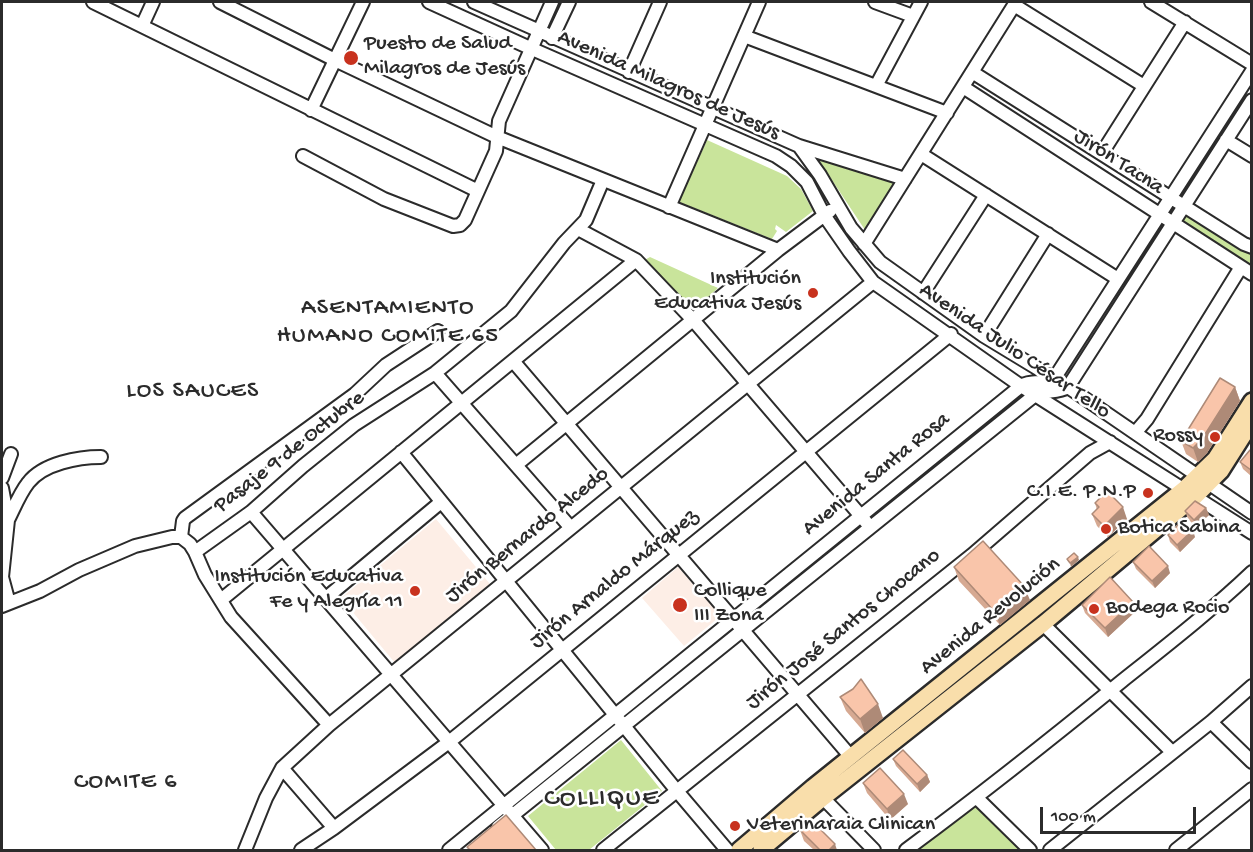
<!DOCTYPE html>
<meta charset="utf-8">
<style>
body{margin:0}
#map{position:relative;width:1253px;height:852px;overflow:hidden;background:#fff;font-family:"Gochi Hand",sans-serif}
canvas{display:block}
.frame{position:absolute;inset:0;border:3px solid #2b2b2b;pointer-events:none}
.scale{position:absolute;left:1040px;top:807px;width:156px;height:27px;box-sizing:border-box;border:3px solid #2b2b2b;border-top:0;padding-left:8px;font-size:18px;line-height:21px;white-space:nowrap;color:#2b2b2b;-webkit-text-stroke:4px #fff;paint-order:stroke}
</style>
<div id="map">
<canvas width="1253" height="852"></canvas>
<div class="frame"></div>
<div class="scale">100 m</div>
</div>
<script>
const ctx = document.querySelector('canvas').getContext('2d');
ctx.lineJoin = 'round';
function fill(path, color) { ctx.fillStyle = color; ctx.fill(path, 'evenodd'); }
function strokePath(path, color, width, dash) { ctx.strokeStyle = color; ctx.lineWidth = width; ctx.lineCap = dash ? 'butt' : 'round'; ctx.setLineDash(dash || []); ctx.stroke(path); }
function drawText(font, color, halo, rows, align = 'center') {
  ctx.font = font + ' "Gochi Hand",sans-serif'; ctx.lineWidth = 5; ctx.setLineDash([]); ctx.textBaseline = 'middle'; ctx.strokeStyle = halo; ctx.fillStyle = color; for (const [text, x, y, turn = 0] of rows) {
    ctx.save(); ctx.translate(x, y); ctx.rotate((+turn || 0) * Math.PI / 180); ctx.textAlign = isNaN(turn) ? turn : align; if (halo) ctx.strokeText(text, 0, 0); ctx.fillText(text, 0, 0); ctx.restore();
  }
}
fill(new Path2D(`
 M436 519 490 584 395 663 341 598Z
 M678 567 718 613 717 619 684 646 642 598Z`), '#fdeee6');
fill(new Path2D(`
 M707 140 787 176 801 189 813 211 786 232 776 225 775 229 777 231 772 239 679 202Z
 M816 156 895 181 865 230Z
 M1187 213 1251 250V265L1182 222Z
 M650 257 718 288 693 311 643 261Z
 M621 740 662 791 589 850H556L528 816Z
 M977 804 1023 850H914Z`), '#c9e49b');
const minor = new Path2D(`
 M93 2 478 191
 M220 2 335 60 497 137 778 250
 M429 2 530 48 776 156 791 166 807 182 824 215 849 251 873 282 1021 386 1252 533
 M474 2 799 146 905 179
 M875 2 913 16
 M1151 2 1252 64
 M1014 5 1144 86
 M142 26 153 2
 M744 36 947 113
 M552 38 569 2
 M629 72 660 2
 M972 72 1244 244 1252 247
 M876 86 921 2
 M963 87 1252 274
 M311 110 363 2
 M1226 140 1252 156
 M799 146 820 175 851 228 880 262 984 336 1068 387 1252 513
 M1102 153 1185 22
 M921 154 1118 279
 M303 156 384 199 453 226 460 225 465 220 496 151 499 121 552 2
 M669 207 759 2
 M578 229 636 260 694 321 866 522
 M864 244 1016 2
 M923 293 986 195
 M984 336 1048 234
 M513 361 851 757
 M435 373 571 528
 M1135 433 1147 419 1241 267
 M401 452 677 791 727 850
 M516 465 778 250 830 211
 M2 478 11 454
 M2 488 8 520 2 577 9 603
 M251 512 542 850
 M8 520C14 508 20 493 28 483 43 463 79 457 101 457
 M181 537 183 521 185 518 355 394 386 365 438 331
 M195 552 251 512 303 466 354 425 435 373 511 311 564 243 586 220 603 180
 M326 598 441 502
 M221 600 636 260
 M2 606 40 591 79 570 135 546 172 537H181L190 544 195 552 205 575 231 617 329 725
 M1043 624 1172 752
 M1211 722 1252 762
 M282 768 334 828
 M823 798 874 850
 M977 798 1030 850
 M498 827 1035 395C1045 389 1057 394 1068 387L1252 100
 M245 850 266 798 282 768 329 725 873 282
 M301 850 334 828 449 742 951 334
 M449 850 1021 386C1032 379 1044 385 1054 379L1252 71
 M603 850 972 555 1090 453 1110 442
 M906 850C979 796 1051 739 1122 681 1166 646 1211 611 1252 572
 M1050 850 1211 722 1252 686
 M1176 850 1252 789`);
const major = new Path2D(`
 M739 850 813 787 1185 488 1215 459 1252 401
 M761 850 823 798 1043 624 1196 496 1221 471 1252 422`);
strokePath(minor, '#2b2b2b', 16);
strokePath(major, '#2b2b2b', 20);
strokePath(minor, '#fff', 12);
strokePath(major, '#f9deab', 15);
fill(new Path2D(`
 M1235 387 1240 401 1207 453 1198 462 1186 454 1181 441Z
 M1251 451V476L1243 469 1240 462Z
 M1095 503 1127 519 1108 537 1097 526 1092 514 1097 510Z
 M1206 508 1209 515 1196 527 1188 519 1185 511Z
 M1168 535 1195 537 1180 552 1170 542Z
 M1133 562 1170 573 1155 588 1136 569Z
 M954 567 1030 600 1000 625 959 581Z
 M1133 602 1136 611 1108 637 1085 613 1082 605Z
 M853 689 883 718 865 733 846 711 840 697Z
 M893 759 927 775 930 782 920 792 896 766Z
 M863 783 908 804 890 820 867 793Z
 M800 830 837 850H814L804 841Z`), '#d6a992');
fill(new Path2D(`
 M1235 387 1240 401 1207 453 1198 462 1193 448Z
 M1123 507 1127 519 1108 537 1104 526Z
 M1206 508 1209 515 1196 527 1194 520Z
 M1193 530 1195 537 1180 552 1177 545Z
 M1078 557 1079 560 1071 567 1070 563Z
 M1168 566 1170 573 1155 588 1152 581Z
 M1024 586 1030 600 1000 625 994 611Z
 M1133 602 1136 611 1108 637 1105 628Z
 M878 704 883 718 865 733 860 719Z
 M927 775 930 782 920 792 917 784Z
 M904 794 908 804 890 820 887 809Z
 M835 844 837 850H829Z`), '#ae8a77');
const building = new Path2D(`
 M1220 378 1235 387 1202 439 1193 448 1181 441Z
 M1250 450 1251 451V470L1240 462Z
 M1107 491 1123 507 1104 526 1092 514 1099 507 1095 503Z
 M1195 501 1206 508 1194 520 1185 511Z
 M1183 520 1193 530 1177 545 1168 535Z
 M983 541 1024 586 994 611 954 567Z
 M1149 546 1168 566 1152 581 1133 562Z
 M1074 553 1078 557 1070 563 1067 559Z
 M1110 577 1133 602 1105 628 1082 605Z
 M861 679 878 704 860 719 840 697 853 689Z
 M903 750 927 775 917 784 893 759Z
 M880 768 904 794 887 809 863 783Z
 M506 815 536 850H470L467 847Z
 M812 821 835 844 829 850H820L800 830Z`);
fill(building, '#f9c5aa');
strokePath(building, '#ae8a77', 1.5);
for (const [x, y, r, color] of [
 [351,58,8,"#c8321e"],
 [813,293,6,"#c8321e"],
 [1215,437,6,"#c8321e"],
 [1148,493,6,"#c8321e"],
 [1106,529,6,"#c8321e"],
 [415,591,6,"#c8321e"],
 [680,605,8,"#c8321e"],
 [1094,609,6,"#c8321e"],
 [735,826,6,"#c8321e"]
]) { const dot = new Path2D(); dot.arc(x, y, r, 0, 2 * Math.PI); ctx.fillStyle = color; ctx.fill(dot); strokePath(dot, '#fff', 2); }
drawText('22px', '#2b2b2b', '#fff', [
 ["Puesto de Salud",364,45],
 ["Milagros de Jesús",364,70],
 ["Institución",801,280,"right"],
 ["Educativa Jesús",801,305,"right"],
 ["Rossy",1203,437,"right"],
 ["C.I.E. P.N.P",1136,493,"right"],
 ["Botica Sabina",1118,529],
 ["Institución Educativa",403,578,"right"],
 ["Fe y Alegría 11",403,603,"right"],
 ["Collique",694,592],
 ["III Zona",694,617],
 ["Bodega Rocio",1106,609],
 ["Veterinaraia Clinican",747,826]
], 'left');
drawText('22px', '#2b2b2b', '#fff', [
 ["Avenida Milagros de Jesús",668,86,24],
 ["Jirón Tacna",1118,163,33],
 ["Avenida Julio César Tello",1014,352,34],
 ["Pasaje 9 de Octubre",290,453,-38],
 ["Avenida Santa Rosa",877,475,-39],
 ["Jirón Bernardo Alcedo",528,536,-39],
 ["Jirón Arnaldo Márquez",615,580,-39],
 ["Avenida Revolución",991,617,-39],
 ["Jirón José Santos Chocano",844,630,-39]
]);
ctx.letterSpacing = '1.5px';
drawText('24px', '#2b2b2b', '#fff', [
 ["ASENTAMIENTO",388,309],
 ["HUMANO COMITE 65",388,337],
 ["LOS SAUCES",193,392],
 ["COMITE 6",126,783]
]);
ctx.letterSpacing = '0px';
ctx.letterSpacing = '1.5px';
drawText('26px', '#2b2b2b', '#fff', [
 ["COLLIQUE",602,800]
]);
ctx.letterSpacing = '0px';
</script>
